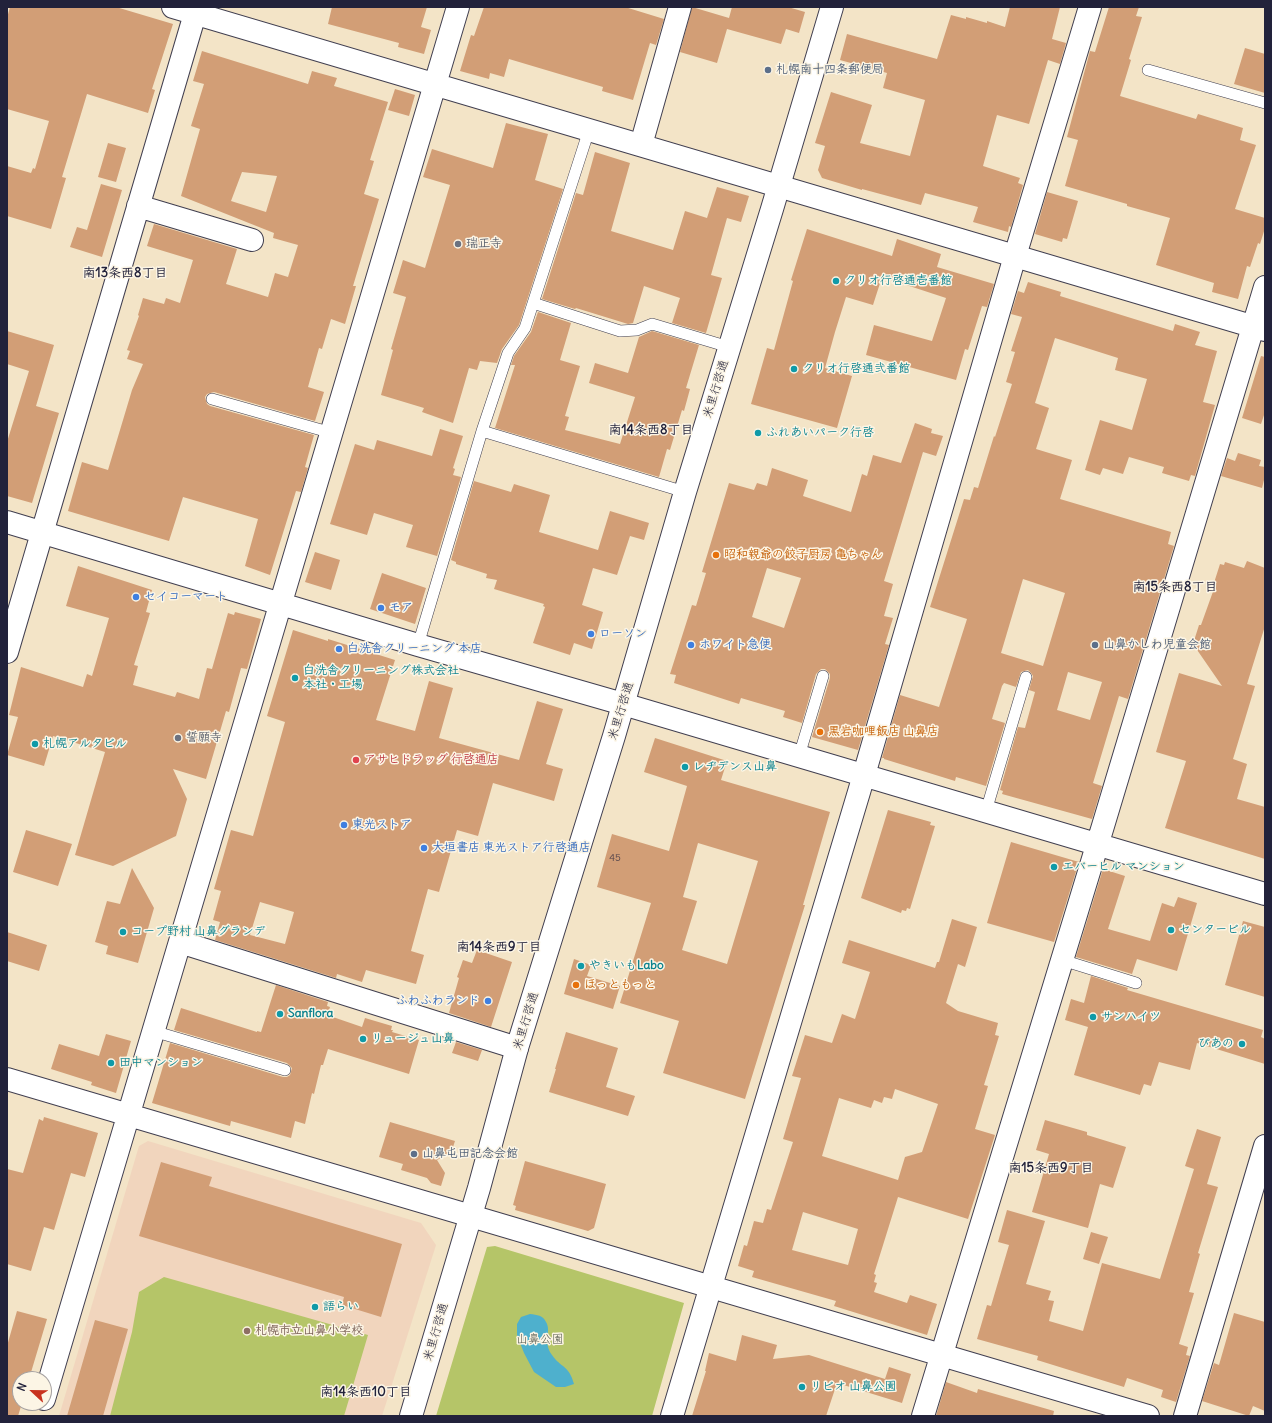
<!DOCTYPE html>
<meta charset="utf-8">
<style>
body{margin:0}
#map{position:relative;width:1272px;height:1423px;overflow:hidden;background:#f3e4c7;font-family:Delius,sans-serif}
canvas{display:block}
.frame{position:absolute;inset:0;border:8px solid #22223b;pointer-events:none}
.north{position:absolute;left:12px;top:1371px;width:40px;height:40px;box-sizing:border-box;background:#fcf5e5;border:1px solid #a5a1a1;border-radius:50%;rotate:292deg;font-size:11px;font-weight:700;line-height:16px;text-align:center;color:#22223b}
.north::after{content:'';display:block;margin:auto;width:14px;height:18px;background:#c8321e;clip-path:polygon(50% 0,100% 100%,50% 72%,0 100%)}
</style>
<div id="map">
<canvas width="1272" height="1423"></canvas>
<div class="frame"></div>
<div class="north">N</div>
</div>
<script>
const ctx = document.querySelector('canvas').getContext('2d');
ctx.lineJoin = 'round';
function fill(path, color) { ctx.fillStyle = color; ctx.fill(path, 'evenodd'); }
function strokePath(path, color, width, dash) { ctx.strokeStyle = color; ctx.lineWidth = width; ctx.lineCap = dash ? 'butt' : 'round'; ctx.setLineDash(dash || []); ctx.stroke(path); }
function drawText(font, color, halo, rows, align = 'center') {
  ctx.font = font + ' Delius,"Klee One",sans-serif'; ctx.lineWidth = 3; ctx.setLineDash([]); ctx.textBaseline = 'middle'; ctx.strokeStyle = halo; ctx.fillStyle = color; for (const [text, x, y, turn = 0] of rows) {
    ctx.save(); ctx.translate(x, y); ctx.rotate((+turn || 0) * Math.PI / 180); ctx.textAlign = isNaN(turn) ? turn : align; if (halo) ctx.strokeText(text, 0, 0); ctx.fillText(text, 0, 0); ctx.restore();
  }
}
fill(new Path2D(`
 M148 1141 421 1223 436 1245 382 1416H59L139 1146Z`), '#f1d5bd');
fill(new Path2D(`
 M495 1246 684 1303 652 1416H436L487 1247Z
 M164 1277 368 1335 344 1416H110L132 1332 139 1292Z`), '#b5c568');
fill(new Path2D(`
 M530 1314C537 1315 543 1315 546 1322 552 1332 542 1341 552 1355 561 1368 569 1365 574 1384L565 1387H556L534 1372 524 1353 517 1335V1324L521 1317Z`), '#4eb0cd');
fill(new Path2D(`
 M10 7H116L173 24 152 89 155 90 148 113 87 94 62 177 66 178 51 229 7 216V166L31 173 33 168 35 169 49 121 7 109V18Z
 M332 7H427L421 27 431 30 424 54 398 47 399 43 328 24Z
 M484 7H625L664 19 656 45 650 43 633 100 602 91 603 87 509 59 504 77 490 73 489 79 460 71 471 35 474 36Z
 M692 7 729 18 732 7H788L805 12 799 33 786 29 781 44 727 29 717 63 680 52Z
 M1010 7H1060L1052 39 1066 43 1060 64 1048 60 1029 124 997 115 983 166 1020 178 1018 183 1023 185 1011 227 1009 226 1008 232 973 222 978 207 925 193 921 205 862 189V190L822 178 818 170 825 146 815 143 831 92 872 105 860 143 910 156 925 100 883 88 887 73 840 60 847 34 937 59 951 15 966 19V17L987 23V21L1005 27Z
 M1109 7H1139L1136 16 1142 17 1129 59 1131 60 1120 96 1196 119 1198 114 1243 128 1240 140 1256 145 1235 209 1265 218V228L1260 244 1258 243 1250 267 1247 266 1238 299 1212 292 1214 283 1156 265 1170 218 1127 206V204L1065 186 1078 140 1067 137 1090 51 1095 52Z
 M1245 48 1265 54V93L1234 84Z
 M202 51 308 84 312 71 337 78 334 86 388 102 370 160 374 161 364 194 379 199 353 286H356L345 324 331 319 322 349 319 348 308 387 324 392 315 421 214 392 207 394 205 397 207 404 210 406 314 435 305 467 308 468 301 492 296 491 270 575 245 566 258 519 183 497 169 541 68 511 82 462 108 470 132 390 143 364 127 359 130 351 127 350 139 316 138 315 143 298 164 304 166 298 180 303 193 260 147 246 154 224 237 249 226 284 268 297 275 273 288 277 298 245 273 238 274 233 181 196 200 129 191 126 204 84 193 81ZM242 172 277 176 266 212 231 201Z
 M395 89 415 95 409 116 388 110Z
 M506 123 548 134 535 180 563 189 519 325 502 349 497 363 480 361 477 370 469 368 453 423 422 412 424 408 381 395 393 350 391 349 406 297 393 293 403 260 425 268 450 185 423 177 432 149 493 168Z
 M108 143 126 148 116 182 98 177Z
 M595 152 630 163 611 231 673 250 685 211 707 218 717 187 749 196 741 222 727 218 711 275 722 278 706 333 672 323 680 298 644 286 633 323 628 324 576 308 575 309 542 299 576 193 583 195Z
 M101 184 122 190 102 257 70 247 77 227 87 230Z
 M1047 192 1078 201 1067 239 1063 238 1062 242 1035 234Z
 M807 229 892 256 897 239 941 254 937 267 994 284 987 307 982 306 968 350 965 349 956 380 866 355 874 325 932 341 946 298 882 277 873 305 846 297 835 332 825 368 852 376 837 428 751 404 767 348 774 350 793 281 791 280Z
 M1028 282 1061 292 1060 296 1173 331 1175 324 1200 332 1195 345 1217 351 1203 402 1215 405 1195 476 1191 475 1189 481 1162 473 1164 467 1129 457 1123 474 1103 468 1100 475 1085 470 1100 420 1132 430 1147 379 1115 370 1118 358 1055 338 1035 403 1049 408 1036 449 1072 460 1060 499 1171 532 1168 544 1174 546 1128 699 1119 696 1093 783 1102 786 1092 819 1002 794 1003 791 1000 790 1018 727 1025 728 1035 692 1029 690 1033 676 1031 673 1028 670 1021 672 1016 687 1004 683 1002 686 992 719 1005 723 986 786 956 777 955 781 884 759V758H882L900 695 939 707 967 619 930 607 964 499 970 500 974 487 978 488 994 436 995 437 1012 384 1006 382 1015 352 1011 351 1022 317 1011 314 1018 291 1024 293ZM1023 579 1065 593 1043 666 1001 653ZM1068 672 1102 682 1090 720 1057 710Z
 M538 312 571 323 560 360 580 366 565 416 569 417 565 430 620 444 635 397 589 383 595 363 628 373 639 337 652 331 699 345 686 388 690 389 684 411 682 410 670 450 667 449 659 477 495 428 515 365H511L514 356 531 332Z
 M7 331 54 345 36 406 59 413 32 503 7 496V442L29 371 7 364Z
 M1261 356 1265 357V412L1261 424 1242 418Z
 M915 423 932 429 931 433 943 436 936 456 923 452 884 581 893 584 884 616 893 618 885 644 889 645 858 750 812 737 830 678V674L825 669H821L816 674 802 723 783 717 785 711 741 698 739 704 674 683 676 675 670 674 692 605 696 606 706 573 702 572 729 483 754 490 757 483 767 486 772 468 808 480 803 496 851 512 862 474 867 476 873 455 901 463ZM767 568 801 578 784 628 752 617Z
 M440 429 463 436 453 468 455 469 453 475 461 477 437 556 406 547 413 525 374 513 367 535 330 524 355 444 374 450 377 440 432 456Z
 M1238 453 1261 460 1259 466 1265 467V476L1262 488 1221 476 1227 458 1235 461Z
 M474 481 511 492 514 484 550 495 539 532 598 550 610 511 649 523 644 540 630 536 617 575 593 568 582 605 603 612 592 649 574 643 570 655 533 643 545 607 543 606 544 604 494 589 497 580 486 578 487 574 456 564V562L451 560Z
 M315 552 340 560 331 590 305 582Z
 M1247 561 1265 568V626L1247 684 1255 686 1233 759 1247 764 1237 799 1265 807V859L1165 828 1186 761 1156 752 1179 673 1222 686 1193 644 1199 625H1201L1215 586H1213L1220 564 1224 565 1225 562 1244 568Z
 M78 566 152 590 146 612 150 613 134 665 138 666 133 685 175 697 177 692 199 699 207 668 212 669 228 613 234 615 235 612 261 619 247 669 241 668 229 712 226 711 206 779 173 769 187 799 176 836 113 866 75 855 105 752 53 736 44 766 7 755 18 717 9 715 21 667 83 687 87 674 92 676 109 618 66 606Z
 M382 573 426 588 415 624 370 609Z
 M293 630 328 641V639L395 660 376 720 415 731 429 681 453 688 439 738 519 760 537 701 563 709 546 764 563 769 554 801 493 783 478 836 457 830 439 892 428 889 411 951 424 955 416 984 366 970 362 982 337 974 336 978 215 940 220 922 213 920 221 891 214 889 231 830 253 836 285 722 267 716ZM260 902 294 912 285 944 250 935Z
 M655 738 727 761 721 780 830 812 803 905H805L745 1099 663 1073 679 1021 620 1003 651 903 597 887 612 834 669 851 687 786 644 772ZM698 843 758 861 727 964 682 950 697 901 683 897Z
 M888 810 931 822 930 825 935 826 910 909 907 908 906 911 902 910 901 913 861 898Z
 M26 830 72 844 58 886 13 872Z
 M1011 842 1079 862 1054 942 987 923Z
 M132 868 154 908 138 963 106 954 108 946 95 942 107 901 120 904Z
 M1103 869 1125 876 1108 929 1150 941 1162 903 1174 907 1178 897 1197 903 1177 971 1137 959 1132 974 1076 957Z
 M952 919 977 927 965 967 958 964 946 1003 958 1011 998 1023 995 1035 999 1036 984 1085 988 1086 975 1129 995 1135 968 1219 898 1197 874 1274 876 1275 874 1282 877 1283 874 1292 907 1303 910 1295 937 1304 927 1335 834 1306 836 1301 752 1277 754 1271 738 1266 744 1245 747 1246 754 1221 763 1223 767 1209 771 1210 793 1142 783 1139 801 1078 792 1076 805 1035 832 1043 842 1014 855 1019 870 972 842 963 849 940 935 968 937 962H939ZM895 1089 938 1104 922 1152 905 1157 898 1180 822 1156 839 1098 871 1108 874 1100 882 1103 884 1097 892 1099ZM803 1212 858 1229 848 1265 792 1250Z
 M1243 921 1265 927V997L1225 985Z
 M7 932 47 945 39 971 7 961Z
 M477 950 512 962 491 1027 449 1013 459 978 457 977 463 960 472 963Z
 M574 959 591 965 587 976 620 986 613 1009 564 994Z
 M1091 976 1128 988 1127 990 1263 1030 1261 1037 1265 1039V1064L1197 1043 1190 1070 1159 1062 1151 1086 1144 1084 1140 1095 1074 1075 1088 1027 1065 1020 1071 999 1084 1003Z
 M276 985 328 1002 327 1006 330 1007 328 1013H331L330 1016 362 1027 365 1018 392 1026 391 1030H393L392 1032 419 1040 409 1074 328 1049 323 1065H321L314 1094 312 1093 305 1124 295 1121 291 1138 231 1121 230 1126 152 1103 170 1043 283 1077H287L290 1075 292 1068 287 1063 174 1030 181 1008 257 1032V1031L261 1032Z
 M566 1032 618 1048 606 1087 635 1096 628 1116 549 1092 556 1069H555Z
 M106 1034 131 1041 116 1093 91 1085 92 1082 51 1069 59 1044 99 1056Z
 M456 1042 482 1050 478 1061 452 1053Z
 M44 1117 98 1133 85 1177 71 1173 54 1230 44 1227 31 1271 7 1264V1169L23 1173 39 1119 43 1121Z
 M1045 1120 1087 1132V1135L1126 1147 1113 1188 1100 1184 1088 1228 1032 1212 1049 1154 1036 1150Z
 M390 1122 455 1141 451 1153 437 1160 445 1173 441 1186 431 1183 427 1178 401 1170 403 1164 379 1157Z
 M1197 1129 1221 1137 1207 1184 1218 1187 1198 1253 1200 1254 1189 1292 1194 1293 1179 1344 1188 1347 1186 1355 1190 1356 1176 1402 1161 1397 1163 1390 1127 1378 1124 1387 1037 1360 1038 1356 977 1339 987 1305 991 1306 1009 1245 998 1242 1007 1210 1045 1221 1026 1284 1051 1291 1048 1300 1054 1301 1049 1321 1083 1331 1102 1263 1160 1279 1194 1169 1185 1166Z
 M525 1161 606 1184 594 1228 588 1231 515 1210 516 1206 513 1205Z
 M161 1162 212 1177 209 1186 402 1244 381 1317 342 1305 344 1297 139 1236Z
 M1091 1232 1108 1237 1099 1264 1083 1259Z
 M17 1311 47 1319 29 1379H20V1403H22L18 1416H7V1346Z
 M1234 1313 1265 1322V1411L1253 1406 1249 1416 1202 1401 1214 1363 1219 1365Z
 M95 1320 128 1329 103 1416H67Z
 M742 1335 777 1345 773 1359 809 1355 885 1379 889 1367 911 1374 902 1403 837 1383 826 1416H692L706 1371H705L709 1353 736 1361Z
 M946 1382 977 1393 978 1389 1054 1411 1053 1416H936Z`), '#d29e76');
const service = new Path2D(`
 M1148 70 1265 103
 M533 303 620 331 637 330 652 324 729 347
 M212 399 332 433
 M482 431 685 492
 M418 645 482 431 508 353 525 328 589 130
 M799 756 823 676
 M986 811 1026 677
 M1062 960 1136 983
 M153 1031 285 1070`);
const minor = new Path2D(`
 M173 7 1265 330
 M641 145 680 7
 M138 206 252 240
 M7 522 418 645 623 704 1265 894
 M7 652 197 7
 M180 942 517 1048
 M7 1079 1148 1416
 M44 1399 458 7
 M672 1416 859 792 1015 256 1090 7
 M923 1416 1103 826 1265 287
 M1185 1416 1265 1146`);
const tertiary = new Path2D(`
 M411 1416 479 1188 517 1048 614 736 685 492 772 209 832 7`);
strokePath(service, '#413f50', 12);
strokePath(minor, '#413f50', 24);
strokePath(tertiary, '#413f50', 24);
strokePath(service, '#fff', 11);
strokePath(minor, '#fff', 22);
strokePath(tertiary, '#fff', 22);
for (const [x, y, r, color] of [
 [768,70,4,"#5c6f8a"],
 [458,244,4,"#6b7280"],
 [836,281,4,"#0f9aa8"],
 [794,369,4,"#0f9aa8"],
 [758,433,4,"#0f9aa8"],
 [716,555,4,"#e8710a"],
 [136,597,4,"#3f7fe0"],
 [381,608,4,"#3f7fe0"],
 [591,634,4,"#3f7fe0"],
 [691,645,4,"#3f7fe0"],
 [1095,645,4,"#5c6f8a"],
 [339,649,4,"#3f7fe0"],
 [295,678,4,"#0f9aa8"],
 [820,732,4,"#e8710a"],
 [178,738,4,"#6b7280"],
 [35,744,4,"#0f9aa8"],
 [356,760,4,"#e0444e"],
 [685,767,4,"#0f9aa8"],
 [344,825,4,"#3f7fe0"],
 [424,848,4,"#3f7fe0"],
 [1054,867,4,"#0f9aa8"],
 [1171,930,4,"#0f9aa8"],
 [123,932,4,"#0f9aa8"],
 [581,966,4,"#0f9aa8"],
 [576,985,4,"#e8710a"],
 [488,1001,4,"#3f7fe0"],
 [280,1014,4,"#0f9aa8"],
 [1093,1017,4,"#0f9aa8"],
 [363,1039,4,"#0f9aa8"],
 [1242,1044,4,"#0f9aa8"],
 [111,1063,4,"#0f9aa8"],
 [414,1154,4,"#5c6f8a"],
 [315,1307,4,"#0f9aa8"],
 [247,1331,4,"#8d6e63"],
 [802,1387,4,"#0f9aa8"]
]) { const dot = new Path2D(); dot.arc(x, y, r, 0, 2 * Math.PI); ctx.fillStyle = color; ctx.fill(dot); strokePath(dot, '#fcf5e5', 1.5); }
drawText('10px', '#4e414a', null, [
 ["45",615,858]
]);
drawText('bold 12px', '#4e5e75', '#fcf5e5', [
 ["札幌南十四条郵便局",776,70],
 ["山鼻かしわ児童会館",1103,645],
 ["山鼻屯田記念会館",422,1154]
], 'left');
drawText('bold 12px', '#5b616d', '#fcf5e5', [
 ["瑞正寺",466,244],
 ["誓願寺",186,738]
], 'left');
drawText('bold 12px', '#0d838f', '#fcf5e5', [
 ["クリオ行啓通壱番館",844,281],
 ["クリオ行啓通弐番館",802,369],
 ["ふれあいパーク行啓",766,433],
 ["白洗舎クリーニング株式会社",303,671],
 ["本社・工場",303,685],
 ["札幌アルタビル",43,744],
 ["レヂデンス山鼻",693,767],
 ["エバーヒル マンション",1062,867],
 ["センタービル",1179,930],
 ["コープ野村 山鼻グランデ",131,932],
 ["やきいもLabo",589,966],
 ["Sanflora",288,1014],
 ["サンハイツ",1101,1017],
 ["リュージュ山鼻",371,1039],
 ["ぴあの",1234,1044,"right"],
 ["田中マンション",119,1063],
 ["語らい",323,1307],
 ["リビオ 山鼻公園",810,1387]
], 'left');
drawText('12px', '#22223b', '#fcf5e5', [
 ["米里行啓通",716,389,-73],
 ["米里行啓通",621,711,-73],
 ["米里行啓通",526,1021,-73],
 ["米里行啓通",436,1332,-74]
]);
drawText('bold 12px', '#c56008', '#fcf5e5', [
 ["昭和親爺の餃子厨房 亀ちゃん",724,555],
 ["黒岩咖哩飯店 山鼻店",828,732],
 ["ほっともっと",584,985]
], 'left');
drawText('bold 12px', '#366cbe', '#fcf5e5', [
 ["セイコーマート",144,597],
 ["モア",389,608],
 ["ローソン",599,634],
 ["ホワイト急便",699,645],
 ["白洗舎クリーニング 本店",347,649],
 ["東光ストア",352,825],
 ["大垣書店 東光ストア行啓通店",432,848],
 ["ふわふわランド",480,1001,"right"]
], 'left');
drawText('bold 12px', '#be3a42', '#fcf5e5', [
 ["アサヒドラッグ 行啓通店",364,760]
], 'left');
drawText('bold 12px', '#785e54', '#fcf5e5', [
 ["札幌市立山鼻小学校",255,1331]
], 'left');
drawText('12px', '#4e5348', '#fcf5e5', [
 ["山鼻公園",540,1340]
]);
drawText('bold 13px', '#22223b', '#fcf5e5', [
 ["南13条西8丁目",125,273],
 ["南14条西8丁目",651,430],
 ["南15条西8丁目",1175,587],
 ["南14条西9丁目",499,947],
 ["南15条西9丁目",1051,1168],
 ["南14条西10丁目",366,1392]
]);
</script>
